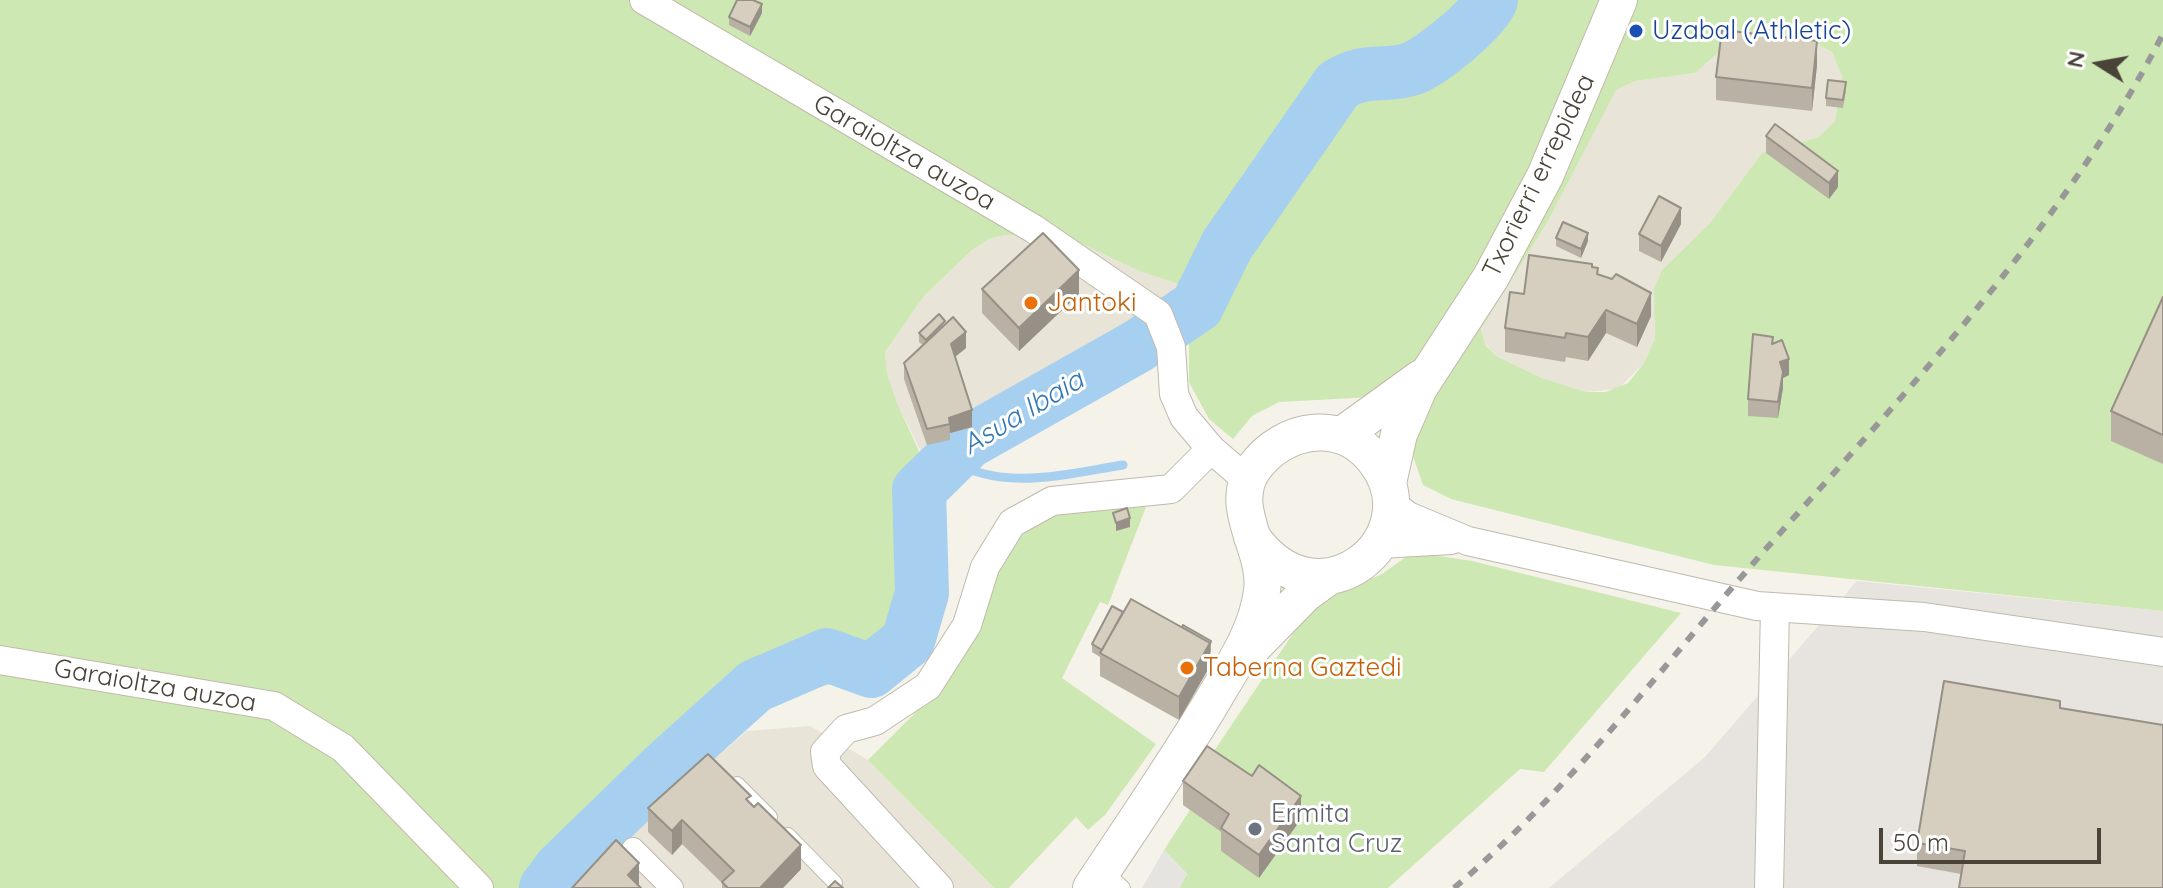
<!DOCTYPE html>
<style>
body{margin:0}
#map{position:relative;width:2163px;height:888px;overflow:hidden;background:#f5f2ea;font-family:Quicksand,sans-serif}
canvas{display:block}
.north{position:absolute;left:2059px;top:24px;width:80px;height:80px;-webkit-text-stroke:6px #fff;paint-order:stroke;rotate:281deg;font-size:22px;font-weight:700;line-height:32px;text-align:center;color:#494338}
.north::after{content:'';display:block;margin:auto;width:28px;height:36px;background:#494338;clip-path:polygon(50% 0,100% 100%,50% 72%,0 100%)}
.scale{position:absolute;left:1879px;top:828px;width:222px;height:36px;box-sizing:border-box;border:4px solid #494338;border-top:0;padding-left:10px;font-size:24px;line-height:28px;white-space:nowrap;color:#494338;-webkit-text-stroke:6px #fff;paint-order:stroke}
</style>
<div id="map">
<canvas width="2163" height="888"></canvas>
<div class="north">N</div>
<div class="scale">50 m</div>
</div>
<script>
const ctx = document.querySelector('canvas').getContext('2d');
ctx.lineJoin = 'round';
function fill(path, color) { ctx.fillStyle = color; ctx.fill(path, 'evenodd'); }
function strokePath(path, color, width, dash) { ctx.strokeStyle = color; ctx.lineWidth = width; ctx.lineCap = dash ? 'butt' : 'round'; ctx.setLineDash(dash || []); ctx.stroke(path); }
function drawText(font, color, halo, rows, align = 'center') {
  ctx.font = font + ' Quicksand,sans-serif'; ctx.lineWidth = 6; ctx.setLineDash([]); ctx.textBaseline = 'middle'; ctx.strokeStyle = halo; ctx.fillStyle = color; for (const [text, x, y, turn = 0] of rows) {
    ctx.save(); ctx.translate(x, y); ctx.rotate((+turn || 0) * Math.PI / 180); ctx.textAlign = isNaN(turn) ? turn : align; if (halo) ctx.strokeText(text, 0, 0); ctx.fillText(text, 0, 0); ctx.restore();
  }
}
fill(new Path2D(`
 M1762 35 1817 44 1832 52 1842 76 1835 121 1819 137 1762 153 1710 223 1662 270 1654 288 1655 339 1644 363 1618 389 1586 392 1542 378 1498 357 1486 345 1481 329 1547 223 1616 89 1635 81 1695 73 1727 45Z
 M1005 235 1074 240 1139 271 1211 294 1189 321 1036 409 925 460 897 403 887 373 885 352 924 296 972 250 989 239Z
 M810 726 868 760 994 888H571L597 860 747 731Z`), '#e8e4d8');
fill(new Path2D(`
 M1857 581 2163 611V888H1549L1705 757Z`), '#e7e3de');
fill(new Path2D(`
 M0 0H2163V611L1714 565 1451 499 1423 485 1392 396 1279 402 1252 416 1233 439 1209 419 1189 382V321L1210 294 1139 271 1074 240 1005 235 989 239 972 250 924 296 885 352 887 373 897 403 929 473 937 528 935 557 913 621 884 657 841 682 814 688 766 689 709 720 555 888H0ZM1762 35 1817 44 1832 52 1842 76 1835 121 1819 137 1762 153 1710 223 1662 270 1654 288 1655 339 1644 363 1628 383 1606 392H1586L1542 378 1498 357 1486 346 1481 329 1547 223 1616 90 1635 81 1695 73 1727 45Z
 M1133 502 1146 507 1108 605 1100 602 1062 678 1156 744 1105 815 1088 830 1076 817 1009 888H994L868 760 944 684 1005 549 1041 520 1055 515 1094 503Z
 M1413 552 1472 561 1681 613 1544 772 1520 769 1388 888H1179L1187 874 1164 850 1190 810 1229 838 1259 878 1204 766 1312 605 1382 574Z`), '#cee8b3');
fill(new Path2D(`
 M1164 850 1187 874 1179 888H1142Z`), '#e6e4e1');
strokePath(new Path2D(`
 M950 460C1003 492 1065 474 1123 465`), '#a7d0f0', 9);
strokePath(new Path2D(`
 M546 888 561 868 664 768 755 686 827 655 871 671 908 641 922 593 919 490 968 442 1138 346 1197 306 1227 245 1338 85C1366 67 1384 78 1411 69 1431 62 1484 19 1491 0`), '#a7d0f0', 54);
const service = new Path2D(`
 M737 784 770 817
 M788 835 835 883
 M1103 870 1123 888`);
const pedestrian = new Path2D(`
 M633 849 672 888`);
const minor = new Path2D(`
 M644 0 1034 229 1158 314 1171 347 1174 394 1184 417 1211 449 1247 480
 M1391 503 1408 516 1468 541 1757 606 1924 617 2163 652
 M1379 544 1451 540
 M0 660 274 706 343 748 479 888
 M939 888 827 766 825 752 846 729 875 721 928 686 967 625 985 567 1012 523 1052 501 1171 489 1211 449
 M1769 888 1775 608`);
const tertiary = new Path2D(`
 M1342 435 1421 378
 M1388 483 1399 434 1419 388 1491 277 1545 176 1619 0
 M1250 650 1305 594 1327 578
 M1091 888C1132 826 1175 764 1213 700 1233 666 1257 631 1262 591 1268 550 1226 507 1254 468 1284 427 1343 417 1376 462 1432 537 1319 632 1252 537`);
strokePath(service, '#c0baac', 16);
strokePath(pedestrian, '#c0baac', 24);
strokePath(minor, '#c0baac', 30);
strokePath(tertiary, '#c0baac', 38);
strokePath(service, '#fff', 14);
strokePath(pedestrian, '#fff', 22);
strokePath(minor, '#fff', 28);
strokePath(tertiary, '#fff', 36);
strokePath(new Path2D(`
 M1454 888C1572 788 1663 665 1765 550 1909 388 2063 228 2163 34`), '#989898', 6, [10, 10]);
fill(new Path2D(`
 M762 13 750 36 729 25V17Z
 M1817 65 1812 111 1716 100V77Z
 M1846 90 1843 108 1826 106V98Z
 M1766 136 1838 187 1829 199 1766 153Z
 M1681 224 1661 262 1639 251V234Z
 M1556 238 1588 241 1581 258 1556 246Z
 M1592 267 1598 274 1651 316 1637 347 1606 333 1588 361 1566 357 1565 362 1505 352V328L1524 294Z
 M982 289 1079 294 1019 351 982 313Z
 M2163 297V464L2111 441V411Z
 M945 324 966 348 955 357 972 427 950 433V440L927 445 904 379V363L923 345 919 342V333Z
 M1773 343 1789 375 1783 378V388L1778 418 1748 416V399Z
 M1123 612 1211 649 1210 652V666L1179 720 1100 676V657L1092 652V644Z
 M2060 708 1961 874 1917 866V843Z
 M1183 781 1301 819 1259 878 1221 851V832L1183 805Z
 M751 804 801 869 783 888H722V883L682 844 672 855 648 832V808Z`), '#b8b1a4');
fill(new Path2D(`
 M762 4V13L750 36V27Z
 M1817 41V65L1812 111V88Z
 M1838 171V187L1829 199V183Z
 M1681 208V224L1661 262V246Z
 M1588 233V241L1581 258V249Z
 M1079 270V294L1019 351V328Z
 M1651 293V316L1637 347V324Z
 M1606 310V333L1588 361V337Z
 M966 332V348L951 360V344Z
 M1789 359V375L1783 378V388L1778 418 1780 362Z
 M972 410V427L950 433 949 418Z
 M1130 518V527L1116 531V523Z
 M1211 641 1210 666 1179 720V697Z
 M1301 796V819L1259 878V855Z
 M682 820V844L672 855V831Z
 M801 845V869L783 888H760Z
 M639 863V886L628 875Z`), '#969086');
const building = new Path2D(`
 M737 0H753L762 4 750 27 729 17Z
 M1722 30 1817 41 1812 88 1716 77Z
 M1828 80 1846 82 1843 100 1826 98Z
 M1775 124 1838 171 1829 183 1766 136Z
 M1659 196 1681 208 1661 246 1639 234Z
 M1563 222 1588 233 1581 249 1556 238Z
 M1043 233 1079 270 1019 328 982 289Z
 M1529 255 1592 264V267L1598 268 1597 274 1612 279 1616 274 1651 293 1637 324 1606 310 1588 337 1566 333 1565 338 1505 328 1510 292 1524 294Z
 M2163 297V435L2111 411Z
 M939 314 945 321 926 340 919 333Z
 M953 317 966 332 951 344 972 410 949 418 950 424 927 429 904 363Z
 M1753 334 1773 337 1772 344 1782 340 1789 359 1780 362 1783 372 1778 402 1748 399Z
 M1127 508 1130 518 1116 523 1113 513Z
 M1131 599 1210 643 1179 697 1100 653Z
 M1112 606 1123 612 1102 650 1092 644Z
 M1183 625 1211 641 1210 644V643L1182 627Z
 M1944 681 2060 701V708L2163 725V888H1959L1965 851 1917 843Z
 M1207 746 1252 776 1259 765 1301 796 1259 855 1221 828 1229 814 1183 781Z
 M708 754 751 796 746 799 754 807 758 803 801 845 760 888H728L722 882 734 871 682 820 672 831 648 808Z
 M616 840 639 863 628 875 641 888H572Z
 M835 881 843 888H828Z`);
fill(building, '#d6cebf');
strokePath(building, '#969086', 2);
for (const [x, y, r, color] of [
 [1636,31,8,"#1a4fb4"],
 [1031,303,8,"#e8710a"],
 [1187,668,8,"#e8710a"],
 [1255,829,8,"#6b7280"]
]) { const dot = new Path2D(); dot.arc(x, y, r, 0, 2 * Math.PI); ctx.fillStyle = color; ctx.fill(dot); strokePath(dot, '#fff', 3); }
drawText('26px', '#164399', '#fff', [
 ["Uzabal (Athletic)",1652,31]
], 'left');
drawText('26px', '#494338', '#fff', [
 ["Garaioltza auzoa",904,153,30],
 ["Txorierri errepidea",1539,176,-64],
 ["Garaioltza auzoa",155,686,10]
]);
drawText('26px', '#c56008', '#fff', [
 ["Jantoki",1047,303],
 ["Taberna Gaztedi",1203,668]
], 'left');
drawText('26px', '#5b616d', '#fff', [
 ["Ermita",1271,814],
 ["Santa Cruz",1271,844]
], 'left');
drawText('italic 28px', '#3178b5', '#fff', [
 ["Asua Ibaia",1023,413,-31]
]);
</script>
